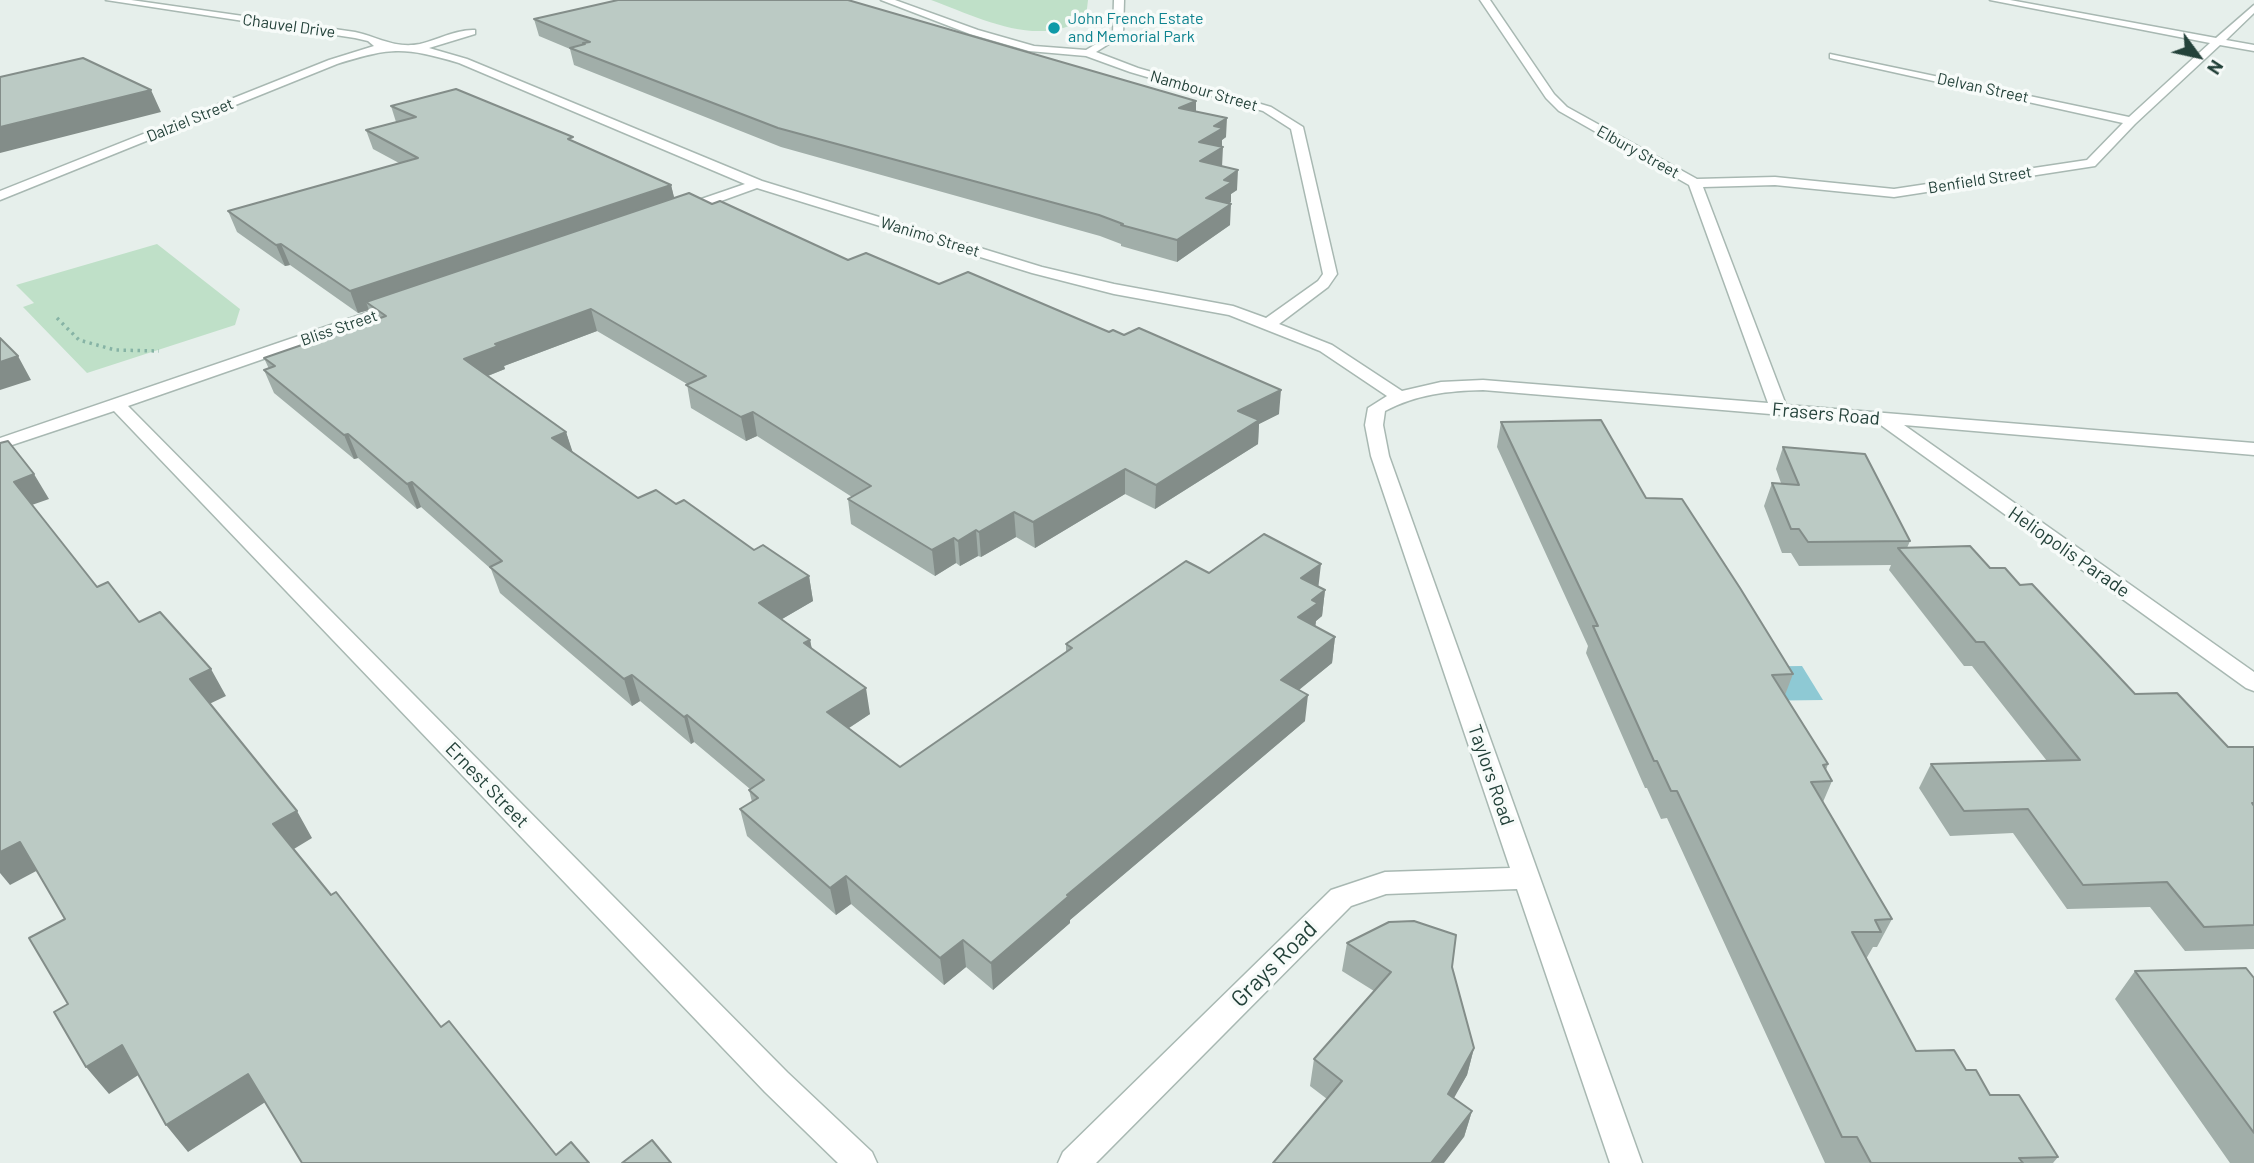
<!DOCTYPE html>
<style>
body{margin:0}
#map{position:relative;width:2254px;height:1163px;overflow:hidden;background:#e6efeb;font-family:Barlow,sans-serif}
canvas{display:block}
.north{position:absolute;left:2163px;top:21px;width:70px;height:70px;-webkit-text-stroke:5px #f7fbf9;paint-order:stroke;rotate:123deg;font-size:19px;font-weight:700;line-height:28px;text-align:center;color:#24423a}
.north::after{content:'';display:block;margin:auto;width:24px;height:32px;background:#24423a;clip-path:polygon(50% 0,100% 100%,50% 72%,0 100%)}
</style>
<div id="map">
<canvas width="2254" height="1163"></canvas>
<div class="north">N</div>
</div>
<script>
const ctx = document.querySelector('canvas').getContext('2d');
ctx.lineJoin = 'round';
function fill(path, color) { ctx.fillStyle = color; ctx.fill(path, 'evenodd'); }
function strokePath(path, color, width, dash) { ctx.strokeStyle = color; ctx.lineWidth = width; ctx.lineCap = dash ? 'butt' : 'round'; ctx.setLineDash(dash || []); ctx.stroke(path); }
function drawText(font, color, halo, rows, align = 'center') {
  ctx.font = font + ' Barlow,sans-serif'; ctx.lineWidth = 7; ctx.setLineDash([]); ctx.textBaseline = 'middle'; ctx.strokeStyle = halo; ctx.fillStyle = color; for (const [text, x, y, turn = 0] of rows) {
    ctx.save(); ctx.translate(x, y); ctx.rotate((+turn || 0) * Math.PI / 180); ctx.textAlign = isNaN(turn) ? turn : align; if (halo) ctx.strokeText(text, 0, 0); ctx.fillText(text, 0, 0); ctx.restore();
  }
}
fill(new Path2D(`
 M931 0H1088L1086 17C1039 50 978 17 931 0Z
 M157 244 240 309 235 325 87 373 23 307 34 303 16 285Z`), '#bfe0c8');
fill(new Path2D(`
 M1802 666 1823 700 1746 701 1727 667Z`), '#8ec9d4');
const minor = new Path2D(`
 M106 0H131L355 32C378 37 395 49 420 44 437 40 457 29 475 30V34L429 48 467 59 762 181 1042 267 1114 284 1233 306 1266 318 1318 281 1323 274 1291 129 1263 111 1130 72 1086 56 1029 51 970 34 881 0H895L978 30 1034 46 1086 50 1113 34 1114 0H1124L1123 35 1096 52 1138 68 1271 107 1303 127 1337 274 1328 287 1279 324 1332 345 1402 391 1441 382 1483 380 1768 403 1689 185 1559 111 1546 98 1480 0H1490L1554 94 1567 107 1697 179 1775 177 1894 189 2087 160 2123 123 1834 59 1830 58V54L2129 117 2210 43 1990 0H2010L2216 38 2254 5V13L2226 40 2254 45V51L2220 45 2135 124 2095 166 1894 197 1775 185 1703 187 1786 405 2254 443V455L1904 425 2254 672V691L2246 688 1878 423 1483 390C1448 391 1417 394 1385 411L1383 425 1389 456 1642 1163H1610L1517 889 1386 894 1351 906 1096 1163H1058L1063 1152 1331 890 1385 872 1510 868 1371 456 1365 425 1368 408 1387 396 1320 351 1229 315 1114 294 1032 273 757 188 685 214H675V208L745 184 459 63C404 47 392 47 337 64L0 200V191L329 60 374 46 368 41 355 38Z
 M398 302 406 307 404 310 128 406 787 1072 872 1152 877 1163H838L765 1092 114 411 0 449V438Z`);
strokePath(minor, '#a8b8b2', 3);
strokePath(new Path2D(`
 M57 318 79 340 115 350 159 351`), '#86b3a5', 3.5, [2.5, 4.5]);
fill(minor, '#fff');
fill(new Path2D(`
 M534 19 1196 112 1226 137 1222 140V167L1237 190 1231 194V202L1228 204 1230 225 1177 262 1121 246V244L1100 236 781 147 574 65 570 49 539 36Z
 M391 106 574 141 671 185 674 198 712 204 848 260 939 284 1279 414 1259 424 1258 444 1155 509 1125 494 1035 548 1016 537 981 557 978 556 960 566 956 563 935 576 851 524 848 499 852 497 757 436 746 441 691 408 687 384 597 331 504 366 505 369 488 376 566 432 572 452 638 498 676 504 754 550 809 576 813 601 782 619 810 640 812 649 870 714 849 728 900 767 1066 653V644L1209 573 1318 587 1325 590 1322 616 1316 621 1315 626 1335 637 1332 663 1299 690 1305 721 1070 920V923L993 990 966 967 944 985 851 904 836 915 747 836 740 809 752 802 749 790 750 789 694 742 691 744 640 701 632 706 500 593 491 569 421 507 417 509 358 458 354 459 274 393 264 370 269 369 264 358 373 320 369 310 358 313 290 265 285 266 237 232 228 211 399 163 373 149 366 130 396 122Z
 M1501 422 1646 498 1793 674 1785 695 1828 764 1826 770 1832 781 1823 802 1892 919 1877 947H1873L1866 959 1916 1051 1966 1070 1990 1095 2058 1157 2053 1163H1825L1667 818 1661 819 1647 788H1645L1586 653 1588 646 1497 447Z
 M1783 447 1910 541 1907 548 1990 568 2020 585 2135 694 2228 747H2254V949L2185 951 2150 907 2067 909 2013 833 1950 836 1919 788 1931 764 2047 761 1972 666H1964L1889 570 1891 565 1799 566 1791 553H1782L1764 506 1772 483H1781L1776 469Z
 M1347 943 1452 967 1474 1048 1467 1075 1453 1098 1472 1111 1464 1137 1327 1099 1310 1086 1314 1059 1374 991 1342 971Z
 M2135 971 2254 978V1163H2230L2115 999Z`), '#a1aea9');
fill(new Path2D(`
 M151 90 161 112 0 153V127Z
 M1196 101V120L1179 108Z
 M1227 118 1226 137 1222 140V147L1199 142 1214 126Z
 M1223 147 1222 167 1200 161Z
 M1238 170 1237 190 1231 194V202L1205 218 1206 198 1224 180Z
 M671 185 676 205 366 302 369 310 358 313 350 291Z
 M1231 204 1230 225 1177 262V240Z
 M281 244 290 265 285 266 276 245Z
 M591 309 597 331 504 366 505 369 472 382 464 359 495 344Z
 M18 356 31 380 0 390V362Z
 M1281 390 1279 414 1259 424 1258 444 1155 509 1156 485 1238 411Z
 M753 412 757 436 746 441 741 417Z
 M566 432 574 456 552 438Z
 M348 434 358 458 354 459 344 435Z
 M1125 469V494L1035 548 1033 522Z
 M34 474 49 499 29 506 14 482Z
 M412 482 421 507 417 509 407 484Z
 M1014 512 1016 537 981 557 979 532Z
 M976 530 978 556 960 566 958 541Z
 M954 538 956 563 935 576 932 550Z
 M1321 564 1318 590 1301 578Z
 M809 576 813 601 765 629 759 603Z
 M1325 590 1322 616 1316 621 1315 629 1298 617 1312 600Z
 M1335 637 1332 663 1279 706 1281 680Z
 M810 640 815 666 804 643Z
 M211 669 226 696 205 706 190 679Z
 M632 675 640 701 632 706 624 679Z
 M866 688 870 714 832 739 827 712Z
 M1308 695 1305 721 1070 920V923L993 990 991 963 1067 895Z
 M687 715 694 742 691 744 684 717Z
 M297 811 312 838 289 852 273 824Z
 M20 842 40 869 10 885 0 873V852Z
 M846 876 851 904 836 915 830 888Z
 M963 940 966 967 944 985 940 958Z
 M122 1045 143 1072 109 1094 86 1067Z
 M1474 1048 1467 1075 1441 1121 1448 1094Z
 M248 1074 267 1101 188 1152 166 1125Z
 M1472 1111 1464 1137 1444 1163H1431Z`), '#838d89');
const building = new Path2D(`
 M618 0H848L1196 101 1179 108 1227 118 1214 126 1223 128 1199 142 1223 147 1200 161 1238 170 1224 180 1232 182 1206 198 1231 204 1177 240 1121 225 1123 224 1099 215 778 128 570 48 585 44 583 43 590 42 534 19Z
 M83 58 151 90 0 127V77Z
 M456 89 573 137 568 139 671 185 350 291 281 244 276 245 228 211 418 158 366 130 416 117 391 106Z
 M689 193 712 204 720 201 848 260 866 253 939 284 968 272 1109 332 1113 330 1124 335 1139 328 1281 390 1238 411 1259 420 1156 485 1125 469 1033 522 1014 512 979 532 976 530 958 541 954 538 932 550 848 499 871 486 753 412 741 417 686 385 706 376 591 309 495 344 498 346 464 359 566 432 552 438 638 498 656 490 676 504 684 500 754 550 763 545 809 576 759 603 810 640 804 643 866 688 827 712 900 767 1072 648 1066 644 1186 561 1209 573 1264 534 1321 564 1301 578 1325 590 1312 600 1318 603 1298 617 1335 637 1281 680 1308 695 1067 895 1069 896 991 963 963 940 940 958 846 876 830 888 740 809 758 798 749 790 764 780 687 715 684 717 632 675 624 679 490 567 502 561 412 482 407 484 348 434 344 435 264 370 275 366 264 358 386 316 366 302Z
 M0 338 18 356 0 362Z
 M1601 420 1646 498 1682 499 1740 588 1793 674 1772 675 1828 764 1823 765 1832 781 1811 782 1892 919 1875 920 1881 932H1852L1916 1051 1954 1050 1966 1070H1976L1990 1095H2019L2058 1157 2019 1158 2023 1163H1871L1857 1137H1842L1677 791H1671L1657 761H1654L1593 626H1598L1501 422Z
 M8 441 34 474 14 482 97 587 108 582 139 622 160 612 211 669 190 679 297 811 273 824 331 895 336 892 441 1027 449 1021 556 1155 571 1142 589 1163H302L248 1074 166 1125 122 1045 86 1067 54 1012 68 1004 29 938 65 919 20 842 0 852V443Z
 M1783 447 1865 454 1910 541 1808 542 1799 529H1791L1772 483 1799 485Z
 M1970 546 1990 568H2005L2020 585 2032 584 2135 694 2177 693 2228 747H2254V803H2252L2254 806V925L2204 927 2167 882 2083 885 2028 809 1964 811 1931 764 2080 760 1984 642H1976L1898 548Z
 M1414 921 1456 935 1452 967 1474 1048 1448 1094 1472 1111 1431 1163H1273L1342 1081 1314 1059 1391 972 1347 943 1389 922Z
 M2246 968 2254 978V1133L2135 971Z
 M652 1140 671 1163H622Z`);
fill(building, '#bbcac4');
strokePath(building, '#838d89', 2);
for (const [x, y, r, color] of [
 [1054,28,7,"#0f9aa8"]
]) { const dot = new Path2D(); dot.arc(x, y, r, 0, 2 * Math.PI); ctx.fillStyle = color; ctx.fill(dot); strokePath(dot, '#f7fbf9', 2.5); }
drawText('16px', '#0d838f', '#f7fbf9', [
 ["John French Estate",1068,19],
 ["and Memorial Park",1068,37]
], 'left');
drawText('16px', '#24423a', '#f7fbf9', [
 ["Chauvel Drive",289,26,8],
 ["Delvan Street",1983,88,12],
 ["Nambour Street",1204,91,16],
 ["Dalziel Street",190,120,-22],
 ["Elbury Street",1638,152,29],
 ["Benfield Street",1980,180,-9],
 ["Wanimo Street",930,237,17],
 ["Bliss Street",339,328,-19]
]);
drawText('19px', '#24423a', '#f7fbf9', [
 ["Frasers Road",1826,414,5],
 ["Heliopolis Parade",2069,552,35],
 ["Taylors Road",1491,775,71],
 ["Ernest Street",487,785,46]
]);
drawText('23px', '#24423a', '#f7fbf9', [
 ["Grays Road",1274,964,-45]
]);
</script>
